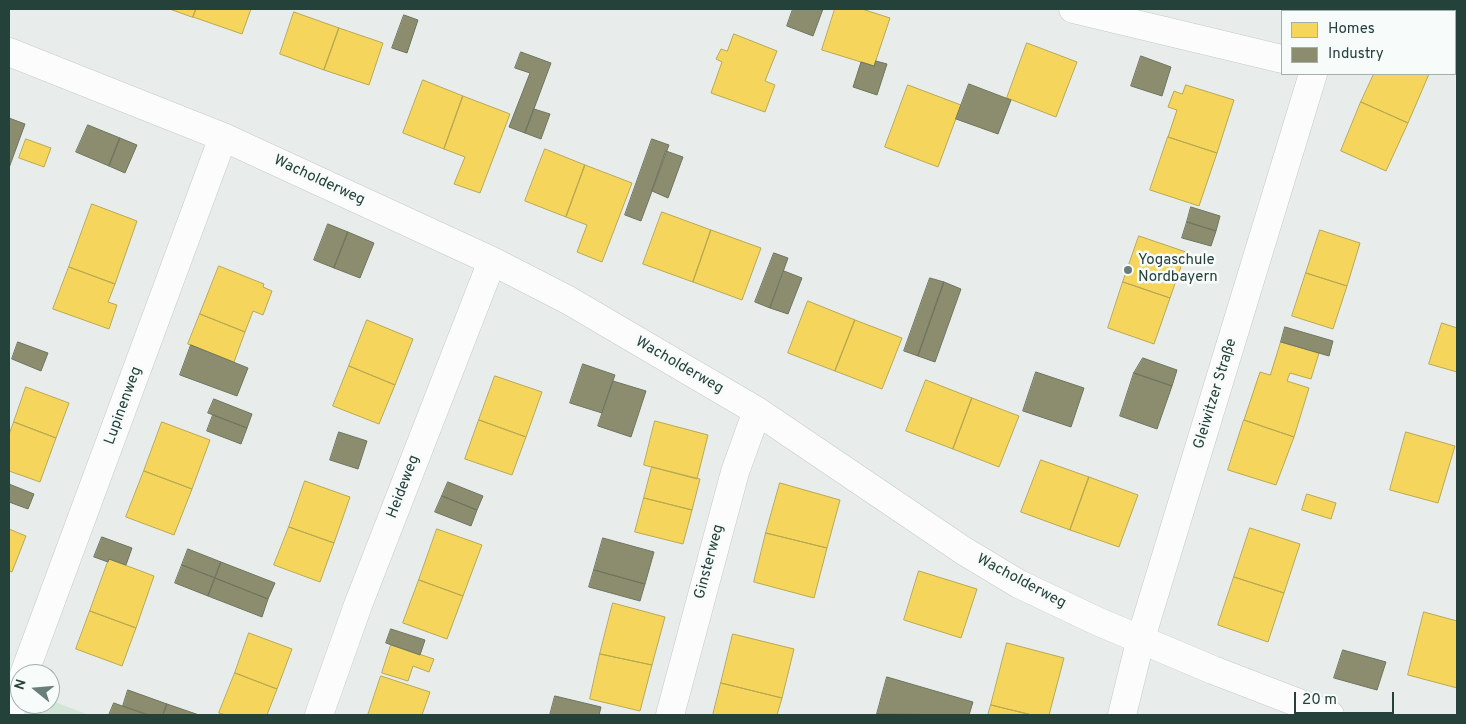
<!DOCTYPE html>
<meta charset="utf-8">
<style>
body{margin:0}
#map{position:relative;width:1466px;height:724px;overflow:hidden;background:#e8edeb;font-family:Overpass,sans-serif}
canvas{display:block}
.frame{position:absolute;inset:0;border:10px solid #24423a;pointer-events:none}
.legend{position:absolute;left:1281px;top:10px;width:175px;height:65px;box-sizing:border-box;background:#f7fbf9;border:1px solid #a3b1ad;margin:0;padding:6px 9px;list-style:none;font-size:15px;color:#24423a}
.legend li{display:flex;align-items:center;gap:10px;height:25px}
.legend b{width:25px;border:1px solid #a3b1ad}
.north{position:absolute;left:10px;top:664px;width:50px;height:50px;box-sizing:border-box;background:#f7fbf9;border:1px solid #a3b1ad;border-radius:50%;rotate:287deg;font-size:14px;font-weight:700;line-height:20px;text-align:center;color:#24423a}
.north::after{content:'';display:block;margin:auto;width:18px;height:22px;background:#697e78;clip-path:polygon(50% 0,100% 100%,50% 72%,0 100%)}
.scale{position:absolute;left:1294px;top:692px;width:100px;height:22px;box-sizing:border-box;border:2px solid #24423a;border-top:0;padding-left:6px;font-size:15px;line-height:18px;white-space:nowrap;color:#24423a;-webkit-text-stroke:4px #f7fbf9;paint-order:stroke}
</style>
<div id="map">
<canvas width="1466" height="724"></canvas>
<div class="frame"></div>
<ul class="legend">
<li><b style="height:14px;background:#f6d55c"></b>Homes</li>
<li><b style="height:14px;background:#8c8c6e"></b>Industry</li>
</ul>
<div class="north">N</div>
<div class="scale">20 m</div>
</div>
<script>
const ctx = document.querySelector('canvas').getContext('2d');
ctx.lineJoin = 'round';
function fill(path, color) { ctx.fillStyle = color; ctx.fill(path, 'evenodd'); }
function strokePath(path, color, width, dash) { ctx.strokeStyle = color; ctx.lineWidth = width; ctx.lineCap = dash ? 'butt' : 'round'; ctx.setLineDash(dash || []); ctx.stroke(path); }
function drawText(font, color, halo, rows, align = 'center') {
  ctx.font = font + ' Overpass,sans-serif'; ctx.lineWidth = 5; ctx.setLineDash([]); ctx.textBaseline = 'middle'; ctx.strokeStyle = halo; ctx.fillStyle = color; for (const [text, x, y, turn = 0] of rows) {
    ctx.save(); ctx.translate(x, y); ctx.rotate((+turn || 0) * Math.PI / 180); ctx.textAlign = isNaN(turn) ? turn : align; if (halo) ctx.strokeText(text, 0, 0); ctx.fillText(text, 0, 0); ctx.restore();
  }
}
fill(new Path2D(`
 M50 700 89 715H28L32 704H50Z`), '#d1e6d8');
const homes = new Path2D(`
 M170 9H196L193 17Z
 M196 9H251L242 34 193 17Z
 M835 9H862L890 18 874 66 822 50Z
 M294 12 339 28 324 70 280 54Z
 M339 28 383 43 369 85 324 70Z
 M734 34 777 51 765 81 775 85 765 112 711 93 722 62 716 59 721 49 727 51Z
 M1027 43 1077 62 1056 117 1007 98Z
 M1374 74H1429L1408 123 1361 102Z
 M423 80 463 96 444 149 403 133Z
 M908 85 961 105 938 167 885 147Z
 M1186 85 1234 100 1217 153 1168 137 1177 110 1168 107 1174 91 1182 94Z
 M463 96 510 114 480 193 454 184 465 157 444 149Z
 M1361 102 1408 123 1386 171 1341 151Z
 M1168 137 1217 153 1199 206 1150 190Z
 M26 139 51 148 44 167 19 158Z
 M545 149 585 165 566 217 525 201Z
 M585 165 632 183 602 262 577 252 587 225 566 217Z
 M92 204 137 221 115 284 69 267Z
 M662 212 711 230 693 282 643 264Z
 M711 230 761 248 742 300 693 282Z
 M1320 230 1360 243 1347 286 1306 273Z
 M1139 236 1186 252 1170 298 1123 282Z
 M219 266 264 284 263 287 272 291 263 315 253 311 245 332 200 314Z
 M69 267 115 284 108 302 117 305 109 329 53 309Z
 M1306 273 1347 286 1333 329 1292 316Z
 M1123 282 1170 298 1154 344 1108 328Z
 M808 301 855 320 835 371 788 353Z
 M200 314 245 332 234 362 188 344Z
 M367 320 413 339 395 385 349 366Z
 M855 320 902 338 882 389 835 371Z
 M1442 323 1457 328V372L1429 364Z
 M1281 342 1319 353 1311 379 1290 373 1287 381 1309 388 1294 437 1244 420 1260 372 1270 375Z
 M349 366 395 385 379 424 333 406Z
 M495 376 542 392 526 437 479 420Z
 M926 380 972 398 953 449 906 431Z
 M26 387 69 403 56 438 14 422Z
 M972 398 1019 416 999 467 953 449Z
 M479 420 526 437 512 475 465 459Z
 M1244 420 1294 437 1276 485 1228 470Z
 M655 421 708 435 697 479 644 465Z
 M14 422 56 438 40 482 9 471V435Z
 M162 422 210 440 192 489 144 471Z
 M1406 432 1455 446 1438 503 1390 490Z
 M1041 460 1089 477 1070 530 1021 512Z
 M652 467 700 479 692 510 644 498Z
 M144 471 192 489 174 535 126 517Z
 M1089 477 1138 495 1119 547 1070 530Z
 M305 481 350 497 334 543 289 527Z
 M780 483 840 500 827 548 766 533Z
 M1307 494 1336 503 1331 519 1302 510Z
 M644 498 692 510 683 544 635 532Z
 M289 527 334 543 320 582 274 565Z
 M1250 528 1300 544 1284 593 1234 577Z
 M9 529 26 536 12 572 9 571Z
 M437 529 482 545 463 596 419 580Z
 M766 533 827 548 814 598 754 582Z
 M109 559 154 576 136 628 90 611Z
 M919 571 977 589 961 638 904 620Z
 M1234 577 1284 593 1268 642 1218 625Z
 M419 580 463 596 447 639 403 623Z
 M613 603 665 617 652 665 600 654Z
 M90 611 136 628 122 666 76 649Z
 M1424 612 1457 621V688L1408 675Z
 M249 633 292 649 277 689 235 673Z
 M733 634 794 649 782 698 721 683Z
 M1007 643 1064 658 1049 715H1032L991 705Z
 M391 645 434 659 429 672 413 666 408 681 382 673Z
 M600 654 652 665 640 711 590 699Z
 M235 673 277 689 267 715H226L219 713Z
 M381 676 430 692 422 715H368Z
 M721 683 782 698 777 715H713Z
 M991 705 1032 715H988Z`);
fill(homes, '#f6d55c');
strokePath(homes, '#b7a952', 1);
const industry = new Path2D(`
 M793 9H823L813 36 787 26Z
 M404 15 418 20 407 53 392 48Z
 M521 52 551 63 525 133 509 127 530 73 515 68Z
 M1141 56 1171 67 1162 96 1131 86Z
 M876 61 887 64 877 95 853 87 861 62 874 66Z
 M969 84 1011 100 998 134 956 119Z
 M534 109 550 114 541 139 525 133Z
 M9 118 25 124 9 168Z
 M88 125 120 138 109 166 76 152Z
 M120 138 137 145 125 173 109 166Z
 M652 139 669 145 641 221 625 215Z
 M666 151 683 157 668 198 652 191Z
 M1191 207 1220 216 1216 231 1187 222Z
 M1187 222 1216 231 1211 246 1182 238Z
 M328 224 348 232 334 268 314 260Z
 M348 232 374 243 360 278 334 268Z
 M774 253 788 258 770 308 755 302Z
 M784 271 802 278 788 314 770 308Z
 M930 278 944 282 918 356 904 351Z
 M944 282 961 289 935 362 918 356Z
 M1285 327 1333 341 1329 356 1281 342Z
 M18 342 48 353 41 371 12 359Z
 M191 345 248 368 237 396 180 375Z
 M1143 358 1177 370 1172 386 1134 373Z
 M583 364 615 375 602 413 570 403Z
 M1036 372 1084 388 1071 427 1023 411Z
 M1134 373 1172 386 1157 429 1120 416Z
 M613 381 646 391 631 437 598 426Z
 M214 399 252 414 247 428 208 413Z
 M213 415 247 428 241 444 207 431Z
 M339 432 367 441 358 469 330 460Z
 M448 482 483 496 477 510 442 496Z
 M9 484 34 494 28 509 9 502Z
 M442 496 477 510 471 526 435 512Z
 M102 537 132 548 126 565 109 559 108 562 94 557Z
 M603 538 654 552 645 584 594 570Z
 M188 549 221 562 215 578 182 565Z
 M221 562 275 583 268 599 215 578Z
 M182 565 215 578 208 596 175 583Z
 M594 570 645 584 640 601 589 587Z
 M215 578 268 599 262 617 208 596Z
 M391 629 425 640 420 655 386 643Z
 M1343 650 1386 662 1377 690 1334 678Z
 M887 677 973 702 969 715 877 714Z
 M128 690 167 704 163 715H149L123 706Z
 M555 696 601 707 599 715H550Z
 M114 703 147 715H109Z
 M167 704 199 715H163Z`);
fill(industry, '#8c8c6e');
strokePath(industry, '#6d765e', 1);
const minor = new Path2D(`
 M1073 9 1282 59
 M1330 11V9
 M9 52 223 137 492 261 568 300 757 411 964 551 1019 584 1099 622 1213 670 1330 715
 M24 674 223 137
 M9 715 20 686
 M319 715 358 605 492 261
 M670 715 735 472 757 411
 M1122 715 1141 638 1313 74`);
strokePath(minor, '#c5cac8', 29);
strokePath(minor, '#fcfcfc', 28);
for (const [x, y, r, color] of [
 [1128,270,5,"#697e78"]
]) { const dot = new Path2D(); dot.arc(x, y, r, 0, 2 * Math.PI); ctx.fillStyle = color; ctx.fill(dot); strokePath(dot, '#f7fbf9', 2); }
drawText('15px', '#24423a', '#f7fbf9', [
 ["Wacholderweg",319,181,25],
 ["Wacholderweg",679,366,30],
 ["Gleiwitzer Straße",1216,394,-73],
 ["Lupinenweg",124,406,-70],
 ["Heideweg",404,487,-69],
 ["Ginsterweg",710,562,-75],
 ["Wacholderweg",1021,582,28]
]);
drawText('15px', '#24423a', '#f7fbf9', [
 ["Yogaschule",1138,261],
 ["Nordbayern",1138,278]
], 'left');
</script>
